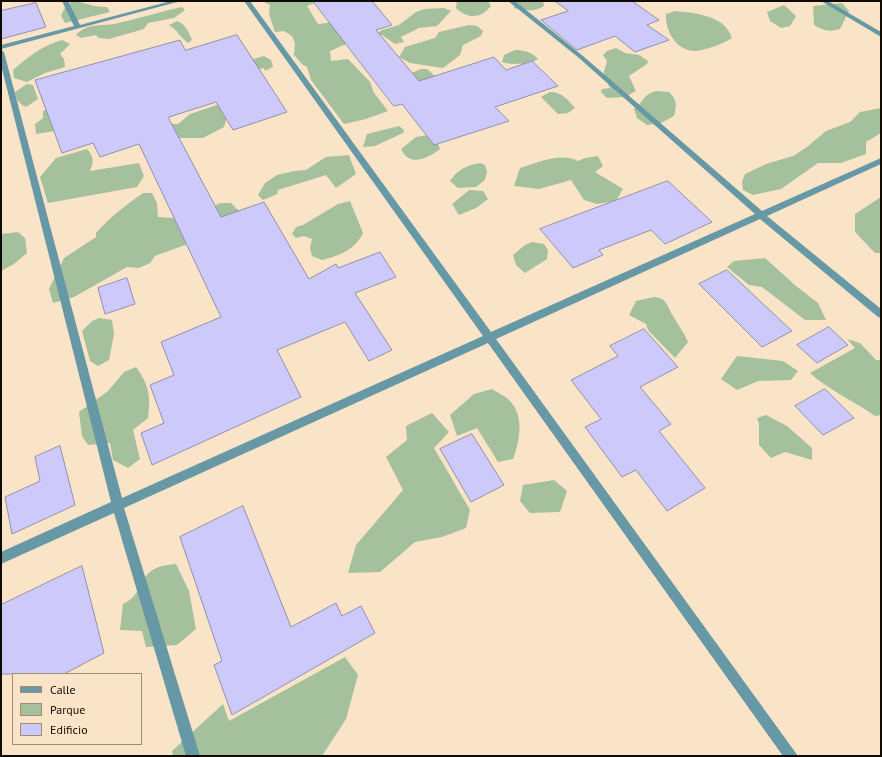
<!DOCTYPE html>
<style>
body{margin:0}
#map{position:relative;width:882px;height:757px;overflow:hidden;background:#fae4c7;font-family:"PT Sans",sans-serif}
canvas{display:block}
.frame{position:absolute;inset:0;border:2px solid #110a03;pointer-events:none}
.legend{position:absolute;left:12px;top:673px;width:130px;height:72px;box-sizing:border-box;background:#fae4c7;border:1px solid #9d8d79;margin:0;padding:5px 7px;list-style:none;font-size:12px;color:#110a03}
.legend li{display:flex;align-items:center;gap:8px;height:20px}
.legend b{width:20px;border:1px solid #9d8d79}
</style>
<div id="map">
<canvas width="882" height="757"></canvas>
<div class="frame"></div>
<ul class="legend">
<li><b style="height:5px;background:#6698a6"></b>Calle</li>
<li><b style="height:11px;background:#a4c09d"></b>Parque</li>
<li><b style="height:11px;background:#cdcafb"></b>Edificio</li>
</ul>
</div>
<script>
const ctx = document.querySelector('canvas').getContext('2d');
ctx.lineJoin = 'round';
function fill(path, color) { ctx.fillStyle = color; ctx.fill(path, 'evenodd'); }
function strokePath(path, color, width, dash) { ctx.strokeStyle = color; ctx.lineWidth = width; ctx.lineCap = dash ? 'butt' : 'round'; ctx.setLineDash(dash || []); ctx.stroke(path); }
fill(new Path2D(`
 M74 1C87 3 92 7 107 7L110 12 65 23 61 16C64 9 66 3 74 1Z
 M262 1H321L307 6 318 24 352 20 353 41 330 51 331 61 348 59 370 82 374 93 388 111 366 119 344 124 311 80 307 67 303 65 294 55 295 43 292 36 284 31 275 32 269 14 270 5Z
 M457 1H488L491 6C481 19 467 19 456 8Z
 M516 1H543L544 6C535 12 525 11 514 8Z
 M842 3 849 11 840 29C830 32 823 31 814 25L813 6Z
 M784 5 796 16 790 26 781 28 770 21 767 12Z
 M182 7 185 10 174 18 148 23 144 29 109 39 98 38 96 35 81 38 76 35C87 23 100 26 114 24 137 19 159 12 182 7Z
 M444 8 451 11 437 26 419 28 401 37 404 42 395 44 382 35 374 36 382 30 399 25 416 12 425 9Z
 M675 11C695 13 725 15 732 38 722 44 709 49 697 51 677 52 665 32 666 14Z
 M177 21C185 24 189 32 192 40L188 43C181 38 177 30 169 25Z
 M469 25 477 26 483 31 481 36 463 45 460 55 443 68 410 63 399 57 405 47 435 38 439 32Z
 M62 40 70 44 60 54 64 59 65 67 45 73 27 82 14 78 13 70C28 57 43 45 62 40Z
 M616 48 625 53 639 55 648 61 647 64 629 76 636 91 625 97 607 98 601 92 602 89 610 88 603 75 607 61 603 55 607 51Z
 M247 50 253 59 264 56 271 60 273 67 265 71 264 68 255 70 233 52Z
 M515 50C524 50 532 52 538 59L527 65C518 62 513 66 502 62L504 55Z
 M421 69H427L436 77 418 93 409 74Z
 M27 84 33 85 38 99 26 107C20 104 15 99 15 92Z
 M656 91 669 92C677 100 677 105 674 116L661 123 647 125 637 118 634 109C645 101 641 96 656 91Z
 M550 92C562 92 567 99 575 108L568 113 558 114 541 97Z
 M226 102 228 113 224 127 203 138H180L156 146 164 124H178L190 114Z
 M55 104 61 130 36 134 35 124 43 118V111Z
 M881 108V133L866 142V154L841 163H818L781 189 753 195 743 190 742 182 745 174 766 164 793 156 807 147 826 131 850 122 860 112Z
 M399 126 404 130 403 133 375 146 363 147 367 134Z
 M428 135 437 141 440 149C428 158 410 168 401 149L416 137Z
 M87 149C94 157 94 162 90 171L139 163 144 176 137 187 48 203 40 177 56 158Z
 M349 155 356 174 336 188 326 175 278 190 277 194 263 200 258 195 265 183 277 175 294 171 306 170 326 157Z
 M598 156 603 166 595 172 623 189 616 201 597 204 584 200 571 180 539 189 514 186 520 168C538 163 560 152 578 161L585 158Z
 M480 163 485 165 487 171 485 180 476 187 458 188 450 181C457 170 467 165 480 163Z
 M469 190 483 191 488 199 476 208 459 215 452 204Z
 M143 193H152L157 203 158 217 189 219 220 203H231L240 212 218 233 155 256 150 263 139 268 127 267 74 297 53 303 49 289 64 258 96 237V233C110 217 126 205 143 193Z
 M881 197V253H875L855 232V214Z
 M350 201 363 233C356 249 339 256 322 260L312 256 310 248 312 239 304 236 296 238 292 234 296 227 303 225 338 204Z
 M18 232 25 238 27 253 14 264 1 271V234Z
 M532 242 544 244 548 250 547 259 525 273 516 265 513 255 525 245Z
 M765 258 796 286 818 303 826 320H805L762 287 749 285 727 267 734 261Z
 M654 297C667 298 667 306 673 316 678 324 684 333 688 342L675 358 648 330 646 324 629 315 636 301Z
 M99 318 112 320 114 334 109 360 98 366 90 361 82 331 92 321Z
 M847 339 860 343 876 360H881V415L875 416C854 401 830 391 810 373L855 348Z
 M737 356 783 361 798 371 791 380 758 381 737 390 721 379Z
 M136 367C149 385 151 396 148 418L133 430 140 459 128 468 113 460 110 443 88 445 82 436 79 412 108 391 124 372Z
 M492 389C497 392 503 395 508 399 525 414 520 441 513 459L498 462 477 428 457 436 450 415 474 394Z
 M432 413 449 432 434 448 470 510 466 528 442 537 415 542 380 572 348 573 356 545 403 490 386 457 407 440 406 426Z
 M766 415 787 426 812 448V460L785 452 771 458 759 445V424L757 418Z
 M554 480 567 491 560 512 530 513 520 501 523 485Z
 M176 564 189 591 196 629 177 645 146 647 142 631 120 630 123 604C141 596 138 581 151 571 158 566 167 565 176 564Z
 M345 657 358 675 346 719 322 756H173L172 751 223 704 229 721Z`), '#a4c09d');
const building = new Path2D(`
 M313 1H372L392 25 376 30 419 81 494 57 506 70 532 61 558 86 495 107 509 121 434 145 402 104 394 106Z
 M555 1H632L659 20 647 25 669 40 635 52 615 36 577 50 541 20 568 11Z
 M36 3 46 27 1 39V11Z
 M237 35 287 112 233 130 216 102 169 117V119L221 217 264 202 309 279 336 264 338 268 380 252 396 277 355 293 392 350 369 361 345 322 277 350 301 397 152 465 141 433 164 423 150 385 174 375 161 342 221 317 139 144 100 157 93 143 62 153 35 80 180 40 185 50Z
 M668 181 712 222 665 244 651 230 599 250 603 255 573 268 540 229Z
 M727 270 792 331 762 347 699 284Z
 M127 278 135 304 105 314 98 288Z
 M829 327 848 345 817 363 797 345Z
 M644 329 678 367 640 387 671 424 659 431 705 488 667 511 636 470 622 477 585 427 601 419 571 380 618 356 610 346Z
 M825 389 854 418 823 435 795 406Z
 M472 434 504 485 471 502 440 449Z
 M60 446 75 505 12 534 5 497 40 481 35 457Z
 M243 506 291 627 336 603 342 616 361 606 375 633 232 715 214 665 222 661 180 537Z
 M82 566 104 653 64 674H1V605Z`);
fill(building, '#cdcafb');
strokePath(building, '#918fad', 1);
fill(new Path2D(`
 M62 1H68L80 25 171 1H181L1 49V45L74 26Z
 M244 1H250L491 332 755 214 579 58 508 1H515L583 56 762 211 881 158V164L767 216 881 309V318L878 317 760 219 496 339 798 756H783L488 343 124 508 200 756H186L114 513 1 564V552L111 502 1 65V50L4 52 122 498 483 336Z
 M821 1H828L881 32V37Z`), '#6698a6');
</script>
